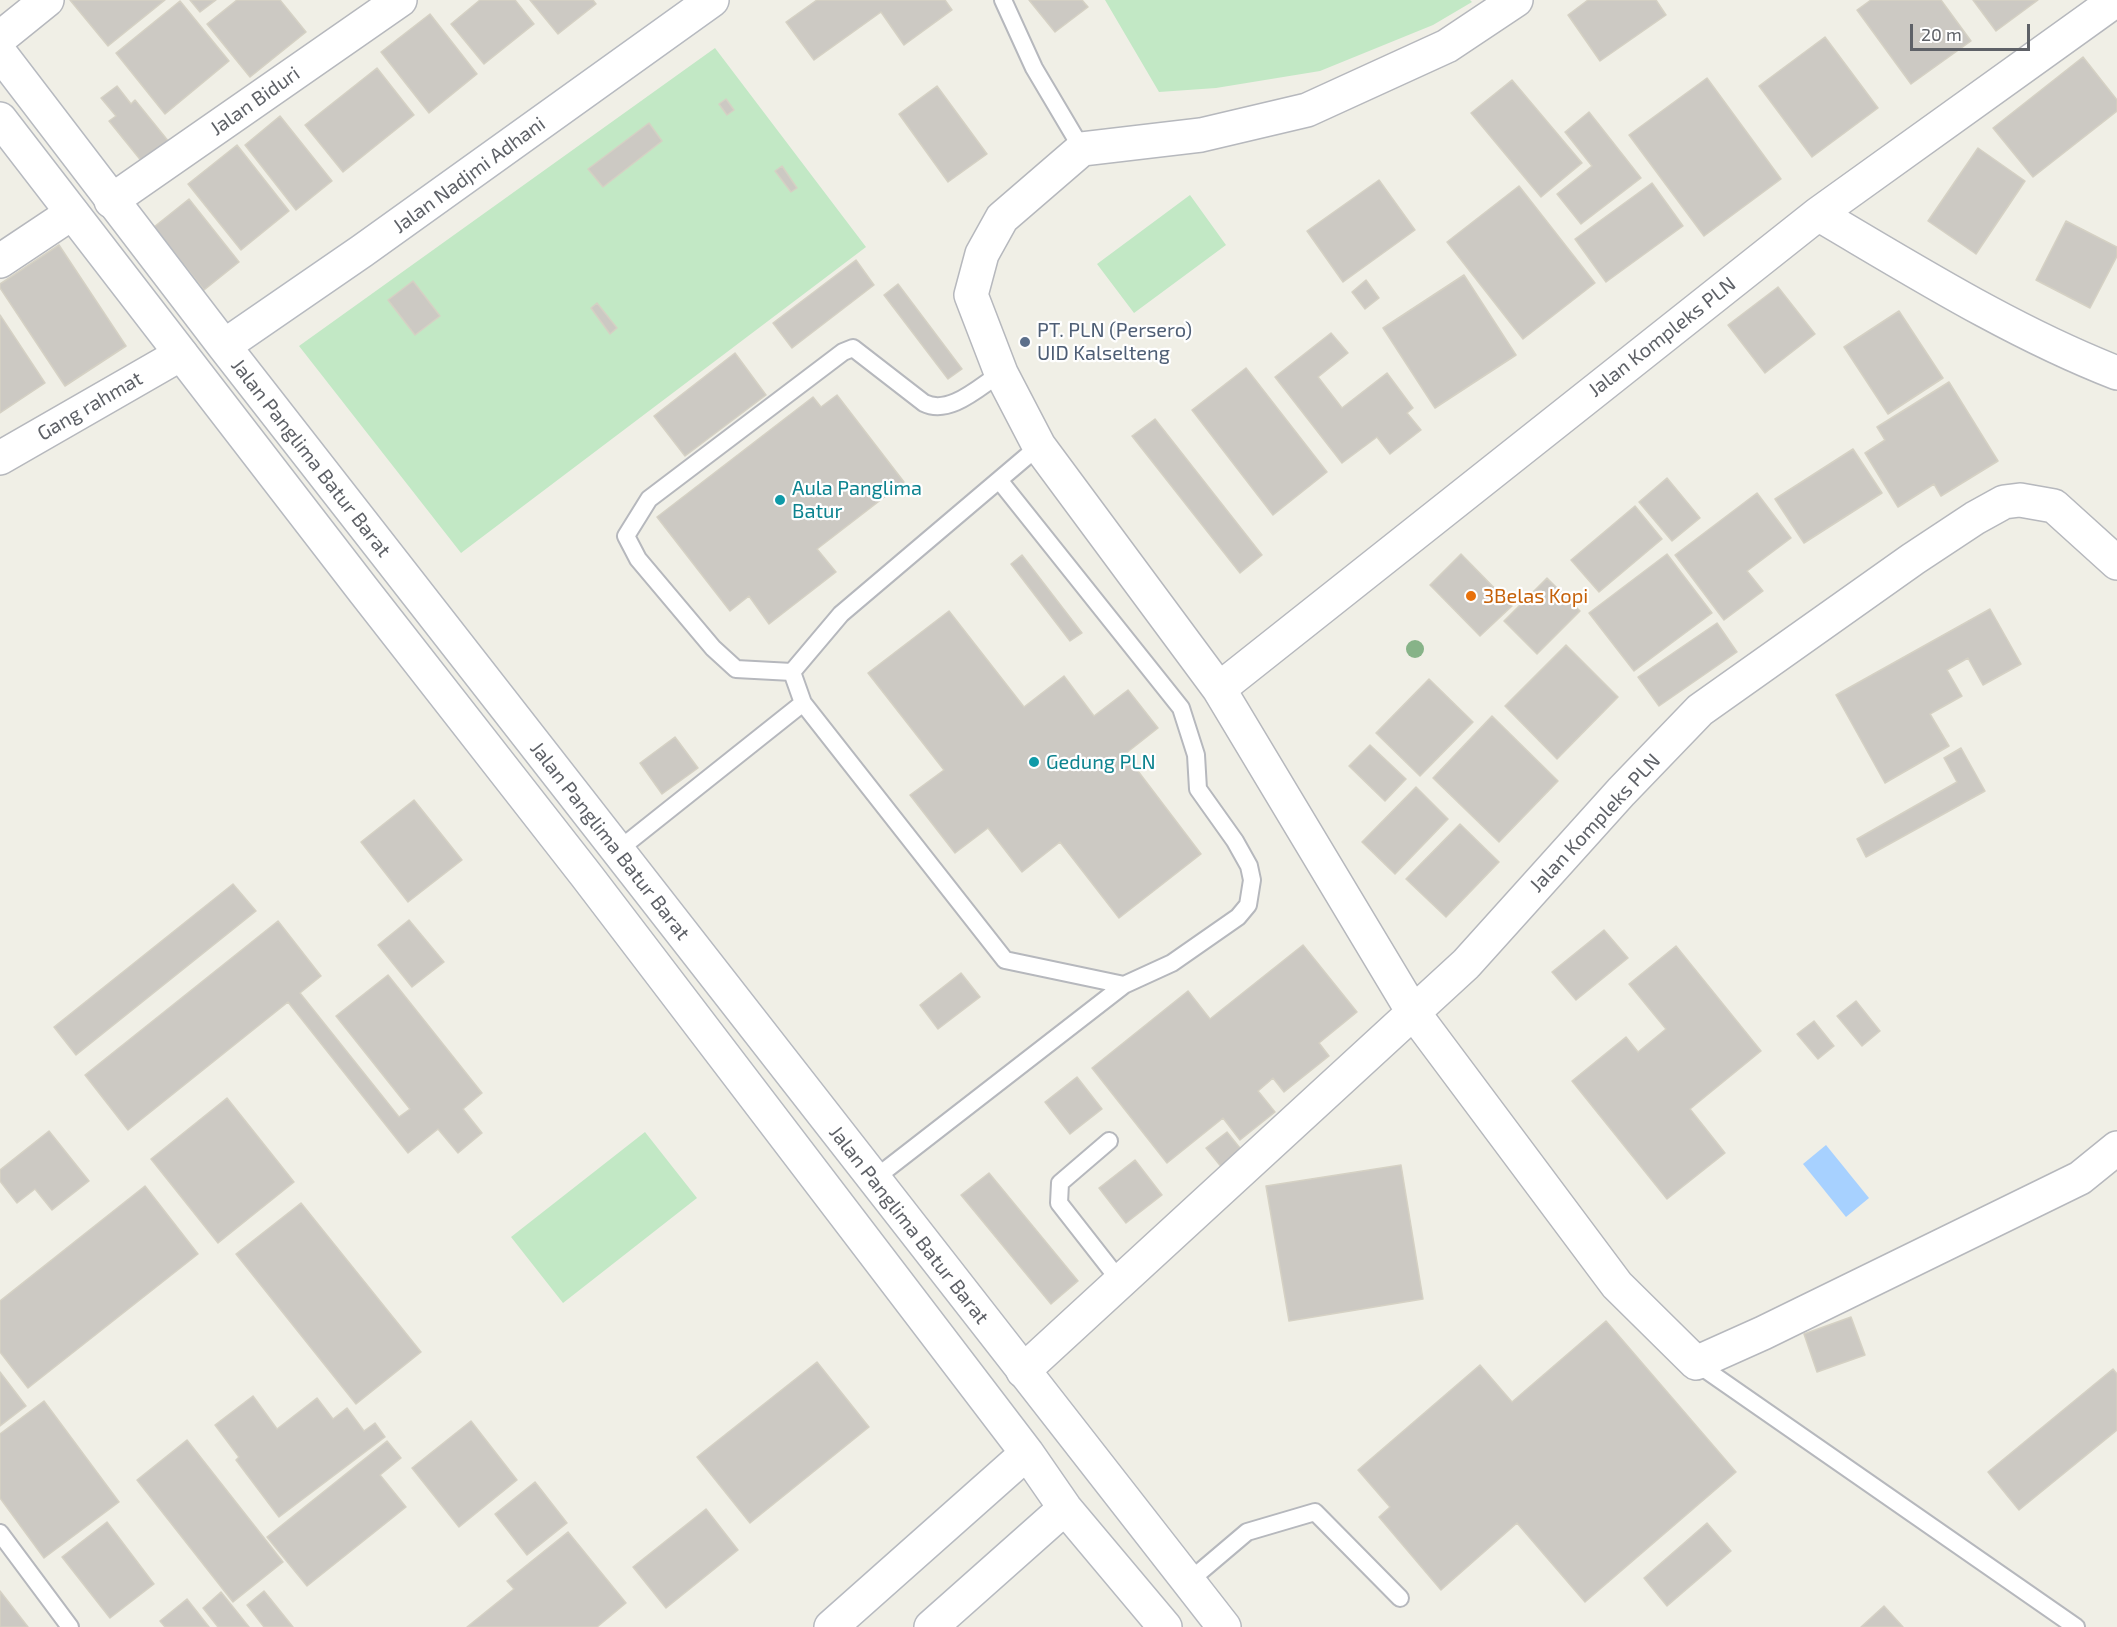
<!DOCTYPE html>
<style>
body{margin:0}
#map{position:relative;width:2117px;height:1627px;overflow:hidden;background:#f0efe6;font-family:"Exo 2",sans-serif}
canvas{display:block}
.scale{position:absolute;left:1910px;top:24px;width:120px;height:27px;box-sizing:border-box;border:3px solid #5e6167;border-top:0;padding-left:8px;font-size:18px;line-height:21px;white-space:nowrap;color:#5e6167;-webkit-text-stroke:4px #fff;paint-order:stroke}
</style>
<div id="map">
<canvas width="2117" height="1627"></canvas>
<div class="scale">20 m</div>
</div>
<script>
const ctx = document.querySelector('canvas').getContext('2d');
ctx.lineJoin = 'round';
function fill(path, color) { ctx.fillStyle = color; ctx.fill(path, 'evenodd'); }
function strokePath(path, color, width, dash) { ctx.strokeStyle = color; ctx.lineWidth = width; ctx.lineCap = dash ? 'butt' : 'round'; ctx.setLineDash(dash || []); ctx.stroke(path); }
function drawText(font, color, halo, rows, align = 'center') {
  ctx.font = font + ' "Exo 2",sans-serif'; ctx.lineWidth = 4.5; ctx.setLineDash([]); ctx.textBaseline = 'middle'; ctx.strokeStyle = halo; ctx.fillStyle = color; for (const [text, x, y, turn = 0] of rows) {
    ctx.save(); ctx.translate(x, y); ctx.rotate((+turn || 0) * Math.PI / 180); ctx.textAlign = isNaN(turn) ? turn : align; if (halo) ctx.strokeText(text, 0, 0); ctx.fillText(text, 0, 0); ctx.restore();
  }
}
fill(new Path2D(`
 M1105 0H1470L1472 2 1433 25 1320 71 1216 88 1159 92Z
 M715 48 866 247 461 553 299 346Z
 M1190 195 1226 245 1134 313 1097 264Z
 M645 1132 697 1198 563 1303 511 1237Z`), '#c2e8c5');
fill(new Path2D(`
 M1826 1145 1869 1198 1846 1217 1803 1164Z`), '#a7d1ff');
const building = new Path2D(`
 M70 0H165L108 46Z
 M190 0H216L200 12Z
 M237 0H280L306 32 250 77 207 24Z
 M480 0H515L534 24 484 64 451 24Z
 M530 0H593L596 4 558 34Z
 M817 0H945L952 10 904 45 881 12 814 60 786 22Z
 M1029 0H1082L1088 7 1055 32Z
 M1588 0H1656L1666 15 1600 61 1568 15Z
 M1871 0H1941L1971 41 1911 84 1857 10Z
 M1973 0H2038L1996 31Z
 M180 1 229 61 165 114 116 53Z
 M430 14 477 74 429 113 381 52Z
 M1825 37 1878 108 1812 157 1759 86Z
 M2083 57 2117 100V111L2033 177 1993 128Z
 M377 68 414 115 343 172 305 125Z
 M1707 78 1781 179 1704 236 1629 135Z
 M1512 80 1582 163 1541 197 1471 113Z
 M117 86 131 104 135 100 169 142 143 163 109 121 116 116 101 98Z
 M937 86 987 154 948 182 899 114Z
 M726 99 734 110 727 115 719 104Z
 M1589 112 1641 178 1581 224 1557 194 1592 166 1565 132Z
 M280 116 332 181 296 210 245 145Z
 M649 123 662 141 603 187 588 169Z
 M237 145 289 211 241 250 188 184Z
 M1978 148 2025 181 1976 254 1928 221Z
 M782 166 797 188 791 192 775 171Z
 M1379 180 1415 230 1343 282 1307 231Z
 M1652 183 1683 226 1606 282 1575 239Z
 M1519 186 1595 283 1523 339 1447 242Z
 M189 199 239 262 204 290 154 227Z
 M2066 221 2117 247V256L2090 308 2036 280Z
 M59 245 126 346 65 386 0 288V284Z
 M856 260 874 285 792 348 773 323Z
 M1464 275 1516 355 1435 408 1383 328Z
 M1366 280 1379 298 1365 309 1352 292Z
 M413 281 440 316 415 335 388 300Z
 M898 284 962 369 948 379 884 295Z
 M1778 287 1815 334 1765 373 1728 325Z
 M597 303 617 328 610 334 591 308Z
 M1899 311 1943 378 1888 414 1844 347Z
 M0 315 45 383 0 413Z
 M1331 333 1348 353 1318 377 1342 408 1387 373 1413 408 1407 413 1421 430 1390 454 1377 437 1342 463 1275 377Z
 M735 353 766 395 685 456 654 416Z
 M1246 368 1327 472 1273 515 1192 410Z
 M1949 382 1998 461 1941 496 1934 484 1898 507 1865 453 1885 440 1877 427Z
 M837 395 904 482 817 549 836 572 769 624 749 596 730 611 657 517 813 397 821 407Z
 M1155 419 1262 555 1240 573 1132 436Z
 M1853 449 1882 493 1804 543 1775 499Z
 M1667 478 1700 518 1672 541 1639 502Z
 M1757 493 1791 538 1747 571 1763 591 1724 620 1675 555Z
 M1635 506 1662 539 1599 592 1571 560Z
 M1461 554 1512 606 1480 636 1430 585Z
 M1667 554 1712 613 1634 671 1589 613Z
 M1022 555 1082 633 1070 641 1011 564Z
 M1547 578 1580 611 1537 654 1504 621Z
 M1990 609 2021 664 1983 685 1968 658 1947 670 1962 696 1930 714 1949 746 1885 783 1836 695Z
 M949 611 1024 707 1064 676 1094 716 1128 690 1158 728 1125 754 1201 854 1119 918 1060 842 1022 872 988 828 955 853 910 795 944 770 868 673Z
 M1717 623 1737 652 1659 706 1638 677Z
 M1566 645 1618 697 1557 759 1505 706Z
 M1429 679 1473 722 1420 776 1376 733Z
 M1492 716 1558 781 1499 842 1433 778Z
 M675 737 698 768 662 794 640 763Z
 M1370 745 1406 779 1385 801 1349 766Z
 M1961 748 1985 791 1866 857 1857 839 1957 782 1944 758Z
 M1416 787 1448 819 1395 874 1362 842Z
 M414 800 462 860 408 902 361 842Z
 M1460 824 1499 862 1446 917 1406 879Z
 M233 884 256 911 76 1055 54 1027Z
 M409 920 444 962 412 987 378 945Z
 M278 921 321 976 300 993 399 1117 410 1109 336 1016 388 975 482 1093 463 1109 482 1133 458 1153 438 1129 408 1153 288 1002 128 1130 85 1075Z
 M1604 930 1628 958 1576 1000 1552 972Z
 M1303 945 1357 1012 1319 1043 1329 1056 1284 1092 1273 1078 1258 1091 1275 1112 1240 1140 1223 1118 1167 1163 1092 1068 1188 991 1210 1019Z
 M1676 946 1761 1051 1690 1109 1725 1153 1667 1199 1572 1081 1626 1037 1638 1052 1666 1029 1629 984Z
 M961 973 980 997 938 1029 920 1005Z
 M1856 1001 1880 1031 1862 1046 1837 1016Z
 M1814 1021 1834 1046 1818 1059 1797 1034Z
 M1077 1077 1102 1109 1070 1134 1045 1102Z
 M227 1098 294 1182 218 1243 151 1159Z
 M49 1131 89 1181 52 1210 35 1189 17 1203 0 1181V1170Z
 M1227 1132 1248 1158 1227 1174 1206 1148Z
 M1135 1160 1162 1195 1126 1223 1099 1188Z
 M1401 1165 1423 1299 1289 1321 1266 1186Z
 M989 1173 1078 1281 1051 1304 961 1195Z
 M145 1186 198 1254 28 1388 0 1352V1301Z
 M301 1203 421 1352 356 1404 236 1254Z
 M1851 1317 1865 1355 1817 1372 1804 1334Z
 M1606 1321 1736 1472 1585 1602 1517 1523 1441 1590 1379 1517 1390 1507 1358 1470 1480 1365 1512 1402Z
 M817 1362 869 1427 750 1523 697 1457Z
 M2113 1369 2117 1374V1430L2019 1510 1988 1472Z
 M0 1372 26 1406 0 1426Z
 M253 1396 277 1429 317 1398 333 1419 347 1408 364 1431 375 1423 385 1437 279 1517 236 1460 239 1457 215 1425Z
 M44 1401 119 1502 44 1558 0 1498V1434Z
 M471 1421 517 1480 459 1527 412 1468Z
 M187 1440 283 1562 233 1602 137 1480Z
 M387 1441 401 1458 380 1475 406 1507 307 1586 267 1537Z
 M535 1482 567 1523 527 1555 495 1514Z
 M706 1509 738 1550 666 1608 633 1567Z
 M107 1522 154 1584 110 1618 62 1557Z
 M1707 1523 1731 1551 1667 1606 1644 1578Z
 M568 1532 626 1603 597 1627H467L514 1589 507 1581Z
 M0 1591 28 1627H0Z
 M264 1591 293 1627H264L247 1605Z
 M221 1592 249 1627H218L203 1608Z
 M187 1599 209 1627H165L160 1621Z
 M1884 1606 1903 1627H1861Z`);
fill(building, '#ccc9c3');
strokePath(building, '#d5d1c4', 1.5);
const lane = new Path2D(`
 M1003 0 1034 68 1082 149
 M999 480 1181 708 1196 755 1198 789 1235 841 1249 866 1252 880 1248 905 1238 917 1172 963 1124 985 1005 960 803 703 792 672 841 614 1039 446
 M792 672 736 669 713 648 638 559 626 536 649 499 843 352 853 348 924 403C950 416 980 386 1001 373
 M617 851 803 703
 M1109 1141 1060 1183 1059 1203 1120 1281
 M874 1179 1124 985
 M1696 1363 2076 1627
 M0 1533 70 1627
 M1188 1582 1247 1532 1315 1512 1400 1598`);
const street = new Path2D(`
 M1516 0 1447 46 1307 110 1201 135 1082 149 1002 218 982 254 971 295 1001 373 1039 446 1219 689 1413 1012 1617 1285 1696 1363 1763 1333 2080 1178 2117 1148
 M0 38 47 0
 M111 201 400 0
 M1818 214C1915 271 2012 332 2117 373
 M0 261 72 213
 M0 458 181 354
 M1219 689 1818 214 2116 0
 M1023 1371 1466 964 1621 792 1700 710 1913 559 1975 518 2004 502 2020 500 2054 506 2117 563`);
const secondary = new Path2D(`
 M0 53 224 346 1224 1627
 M0 119 364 591 586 875 1027 1453 1065 1508 1165 1627
 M224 346 362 251 712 0
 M831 1627 1027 1453
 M931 1627 1065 1508`);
strokePath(lane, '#b6b8bd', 20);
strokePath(street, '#b6b8bd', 36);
strokePath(secondary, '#b7bac0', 36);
strokePath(lane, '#fff', 16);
strokePath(street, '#fff', 33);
strokePath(secondary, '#fff', 33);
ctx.fillStyle = '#87b388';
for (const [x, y] of [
 [1415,649]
]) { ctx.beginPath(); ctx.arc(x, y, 9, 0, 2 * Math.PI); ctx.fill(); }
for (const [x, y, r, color] of [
 [1025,342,6,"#5c6f8a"],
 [780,500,6,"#0f9aa8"],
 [1471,596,6,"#e8710a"],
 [1034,762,6,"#0f9aa8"]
]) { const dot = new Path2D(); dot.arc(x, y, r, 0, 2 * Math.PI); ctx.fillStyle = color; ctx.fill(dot); strokePath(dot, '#fff', 2); }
drawText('20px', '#5e6167', '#fff', [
 ["Jalan Biduri",255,101,-35],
 ["Jalan Nadjmi Adhani",469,175,-36],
 ["Jalan Kompleks PLN",1662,337,-38],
 ["Gang rahmat",90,406,-30],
 ["Jalan Panglima Batur Barat",311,458,52],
 ["Jalan Kompleks PLN",1595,823,-47],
 ["Jalan Panglima Batur Barat",610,841,52],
 ["Jalan Panglima Batur Barat",909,1225,52]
]);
drawText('20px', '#4e5e75', '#fff', [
 ["PT. PLN (Persero)",1037,330],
 ["UID Kalselteng",1037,353]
], 'left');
drawText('20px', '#0d838f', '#fff', [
 ["Aula Panglima",792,488],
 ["Batur",792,511],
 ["Gedung PLN",1046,762]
], 'left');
drawText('20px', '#c56008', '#fff', [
 ["3Belas Kopi",1483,596]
], 'left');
</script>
